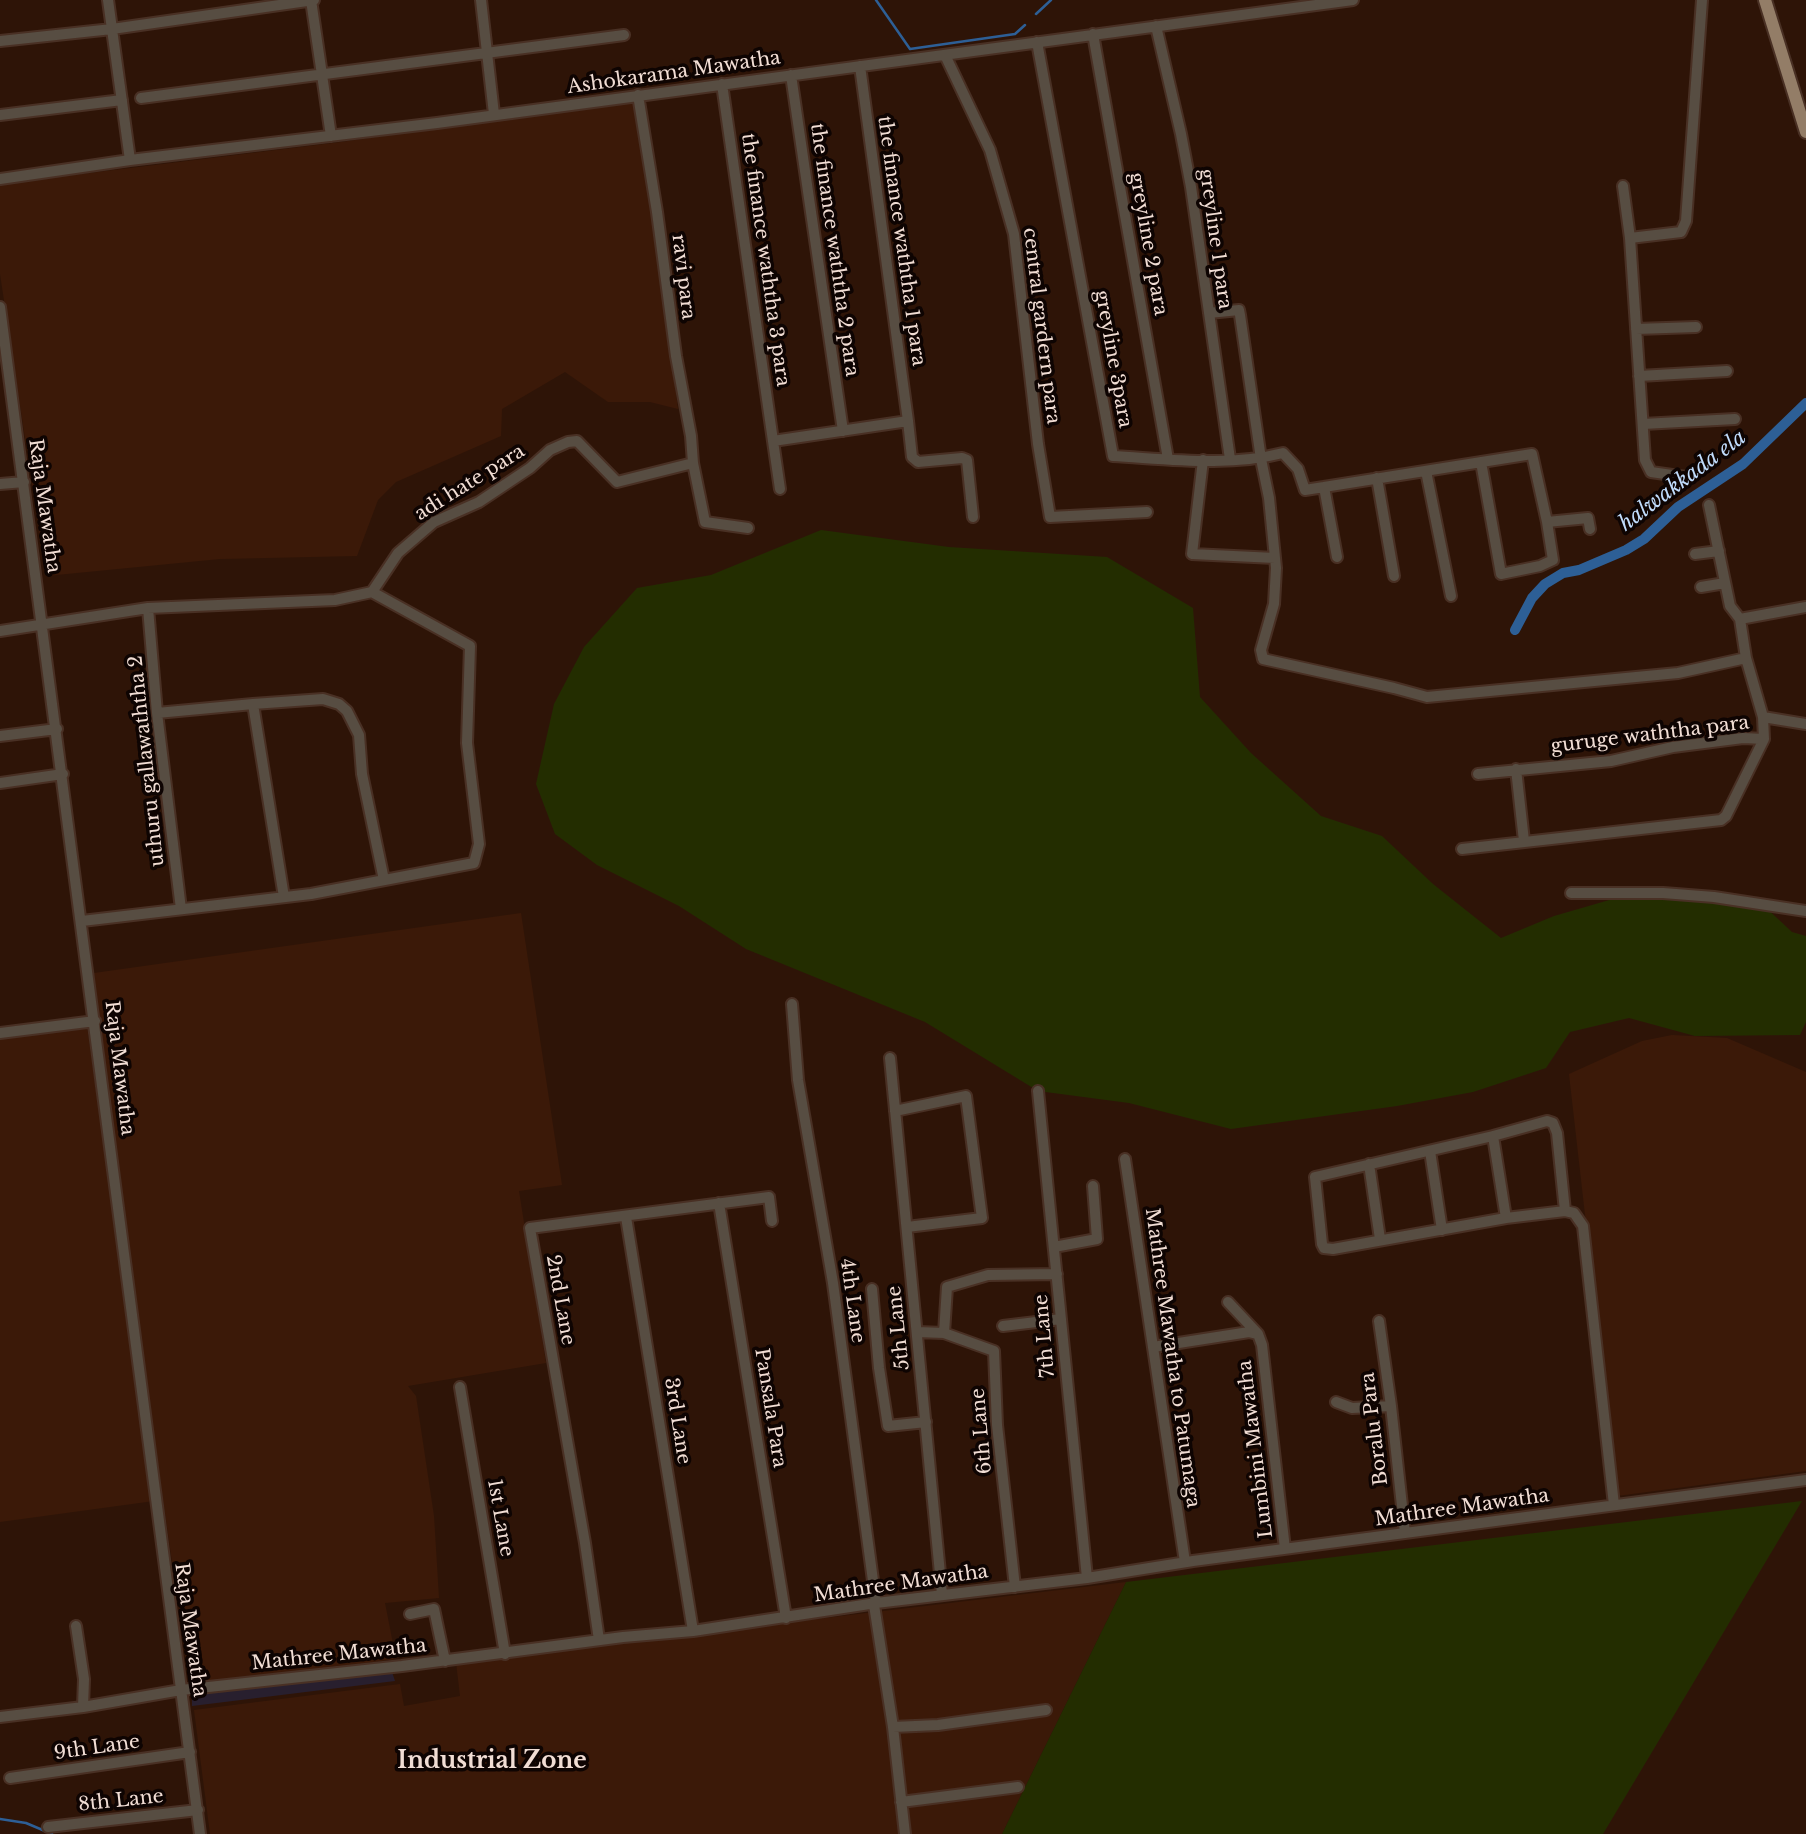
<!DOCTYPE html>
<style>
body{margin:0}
canvas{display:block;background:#2e1407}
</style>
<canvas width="1806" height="1834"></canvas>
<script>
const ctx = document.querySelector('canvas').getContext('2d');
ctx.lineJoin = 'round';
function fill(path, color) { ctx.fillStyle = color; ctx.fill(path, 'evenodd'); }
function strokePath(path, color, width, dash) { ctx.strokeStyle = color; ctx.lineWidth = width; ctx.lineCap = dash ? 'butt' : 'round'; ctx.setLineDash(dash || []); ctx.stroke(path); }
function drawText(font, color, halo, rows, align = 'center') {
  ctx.font = font + ' "Libre Baskerville",serif'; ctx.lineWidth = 7; ctx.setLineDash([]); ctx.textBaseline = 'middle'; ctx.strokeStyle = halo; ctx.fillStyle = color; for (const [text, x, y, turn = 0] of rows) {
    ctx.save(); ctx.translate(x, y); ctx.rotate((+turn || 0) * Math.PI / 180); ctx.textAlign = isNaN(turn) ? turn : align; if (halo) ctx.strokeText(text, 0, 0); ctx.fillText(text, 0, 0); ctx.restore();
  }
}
fill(new Path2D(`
 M392 1672 395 1681 192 1706V1695Z`), '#281f2e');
fill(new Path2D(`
 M639 100 678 409 650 402H608L565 372 502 409 501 436 396 482 378 500 357 556 220 559 46 576 0 274V184L341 142Z
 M521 913 562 1185 519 1191 546 1363 408 1386 416 1396 434 1516 439 1598 385 1603 396 1659 190 1687 127 1249 94 973Z
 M87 1026 154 1501 0 1522V1039Z
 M1672 1035 1727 1038 1806 1072V1471L1617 1496 1569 1074 1642 1041Z
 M1126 1582 1002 1834H210L194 1710 400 1684 404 1706 460 1696 456 1662Z`), '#3b1908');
fill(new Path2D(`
 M821 530 949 547 1107 557 1193 608 1200 697 1251 753 1321 816 1382 836 1433 884 1501 938 1554 916 1637 892 1762 904 1792 932 1806 936V1022L1800 1035 1695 1036 1629 1018 1570 1032 1546 1068 1473 1092 1397 1106 1231 1129 1129 1103 1038 1091 925 1022 746 949 679 906 597 865 555 834 536 784 554 704 584 647 637 588 711 575Z
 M1802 1501 1603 1834H1002L1126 1582Z`), '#232d00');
strokePath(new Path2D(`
 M876 0 910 49 1015 34 1025 25
 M1036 14 1051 0
 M0 1819 26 1823 52 1834`), '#2d5f96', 2.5);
strokePath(new Path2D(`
 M1515 630 1532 598 1545 584 1563 573 1579 570 1626 550 1644 539 1678 507 1743 464 1806 403`), '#2d5f96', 10);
const minor = new Path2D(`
 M108 0 130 160
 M311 0 331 136
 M481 0 494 114
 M1156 26 1181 134 1191 187 1230 459
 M1093 34 1168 459
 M0 41 112 29 314 0
 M1037 42 1113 456C1168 459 1229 467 1283 453L1298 469 1305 490 1532 454 1547 522 1588 518 1590 529
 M945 55 990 150 1014 234 1038 444 1050 517 1147 512
 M860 66 908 421
 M791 75 843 431
 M722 84 773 441
 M638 95 657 212 676 356 691 436 693 463
 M141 98 624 35
 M0 115 122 100
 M0 179 130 160 437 123 1353 0
 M1623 186 1630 238
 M0 307 200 1834
 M1209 313 1239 310 1240 315 1261 459 1269 498 1276 568 1274 604 1261 650 1263 659 1394 688 1427 697 1678 673 1746 658
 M1636 329 1696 327
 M1639 376 1727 371
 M1643 424 1735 419
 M1203 460 1192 554 1275 558
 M1481 462 1501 574 1540 566 1553 560 1547 522
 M1426 471 1451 596
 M1686 477 1651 472 1645 460 1630 238 1681 232 1686 221 1702 0
 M1377 478 1394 576
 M0 484 24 482
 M1324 487 1337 557
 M780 489 773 441 908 421 912 457 918 462 962 458 967 460 973 517
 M1709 505 1730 606 1740 619
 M1695 554 1719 551
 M1701 587 1725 583
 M372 592 398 553 434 522 479 502 530 468 550 450 568 442 577 441 617 482 693 463 705 522 748 528
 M0 631 148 608
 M253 704 323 699 339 704 347 711 359 735 362 774 384 880
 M157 713 253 704 284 897
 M1763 717 1806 724
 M0 736 57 729
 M1516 769 1524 841
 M1478 774 1611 761 1673 747 1743 738 1764 739 1763 717 1746 658 1740 619 1806 607
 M0 783 63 774
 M1462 849 1721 820 1726 816 1764 739
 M1571 893H1663L1714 897 1806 911
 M181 909 157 713 148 608 335 600 372 592
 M82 921 311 894 474 863 479 844 467 743 470 646 372 592
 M792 1004 798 1080 833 1283 876 1603
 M0 1033 95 1021
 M890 1058 942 1594
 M1038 1091 1087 1578
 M895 1111 966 1096 982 1218 907 1227
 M1493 1136 1506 1218
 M1430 1151 1442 1230
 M1125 1159 1185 1562
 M1369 1164 1380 1239
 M719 1203 786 1618
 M1565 1211 1557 1133 1553 1123 1547 1121 1493 1136 1315 1177 1322 1244 1324 1248 1333 1249 1506 1218 1565 1211 1574 1213 1583 1226 1614 1505
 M626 1217 693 1631
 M1054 1247 1097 1239 1093 1186
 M872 1289 879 1368 888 1426 926 1422
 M1228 1302 1258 1334
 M1379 1321 1391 1406 1405 1533
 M1003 1326 1061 1319
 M917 1332 944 1333 994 1351 997 1425 1015 1587
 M944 1333 947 1287 988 1275 1057 1274
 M1153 1347 1249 1332 1258 1334 1262 1345 1285 1549
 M460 1387 505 1654
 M1336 1402 1352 1408 1391 1406
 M874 1605 893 1727 905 1834
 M410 1614 434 1609 445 1661
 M76 1626 84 1679 83 1707
 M599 1640 585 1543 530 1228 769 1197 772 1221
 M0 1717 83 1707 181 1690 402 1666 623 1637 693 1631 876 1603 1087 1578 1193 1561 1806 1480
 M893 1727 938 1725 1046 1710
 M10 1778 190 1752
 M901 1802 1018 1787
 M48 1827 198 1810`);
const major = new Path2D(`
 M1765 0 1806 132`);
strokePath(minor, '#493024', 14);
strokePath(major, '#493024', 16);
strokePath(minor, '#574d42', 10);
strokePath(major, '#937d67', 12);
drawText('19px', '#f1ddd4', '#0e0402', [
 ["Ashokarama Mawatha",674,73,-8],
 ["greyline 1 para",1215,239,82],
 ["the finance waththa 1 para",901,241,82],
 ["greyline 2 para",1148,244,80],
 ["the finance waththa 2 para",834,250,82],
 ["the finance waththa 3 para",765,260,82],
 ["ravi para",683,277,83],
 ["central gardern para",1041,326,83],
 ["greyline 3para",1113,359,80],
 ["adi hate para",470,483,-32],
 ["Raja Mawatha",44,506,82],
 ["guruge waththa para",1650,735,-7],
 ["uthuru gallawaththa 2",147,761,-96],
 ["Raja Mawatha",119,1068,83],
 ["2nd Lane",560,1300,80],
 ["4th Lane",852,1301,82],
 ["5th Lane",899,1328,-96],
 ["7th Lane",1045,1336,-95],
 ["Mathree Mawatha to Patumaga",1172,1358,82],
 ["Pansala Para",770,1408,81],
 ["3rd Lane",677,1421,81],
 ["Boralu Para",1375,1429,-97],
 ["6th Lane",982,1431,-95],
 ["Lumbini Mawatha",1256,1449,-97],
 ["Mathree Mawatha",1462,1508,-8],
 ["1st Lane",500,1518,80],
 ["Mathree Mawatha",901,1584,-8],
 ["Raja Mawatha",190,1630,82],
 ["Mathree Mawatha",339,1655,-6],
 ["9th Lane",97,1748,-8],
 ["8th Lane",121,1801,-6]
]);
drawText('italic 21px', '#c1dcfc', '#0e0402', [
 ["halwakkada ela",1683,481,-37]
]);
drawText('bold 23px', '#f1ddd4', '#0e0402', [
 ["Industrial Zone",492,1762]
]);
</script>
